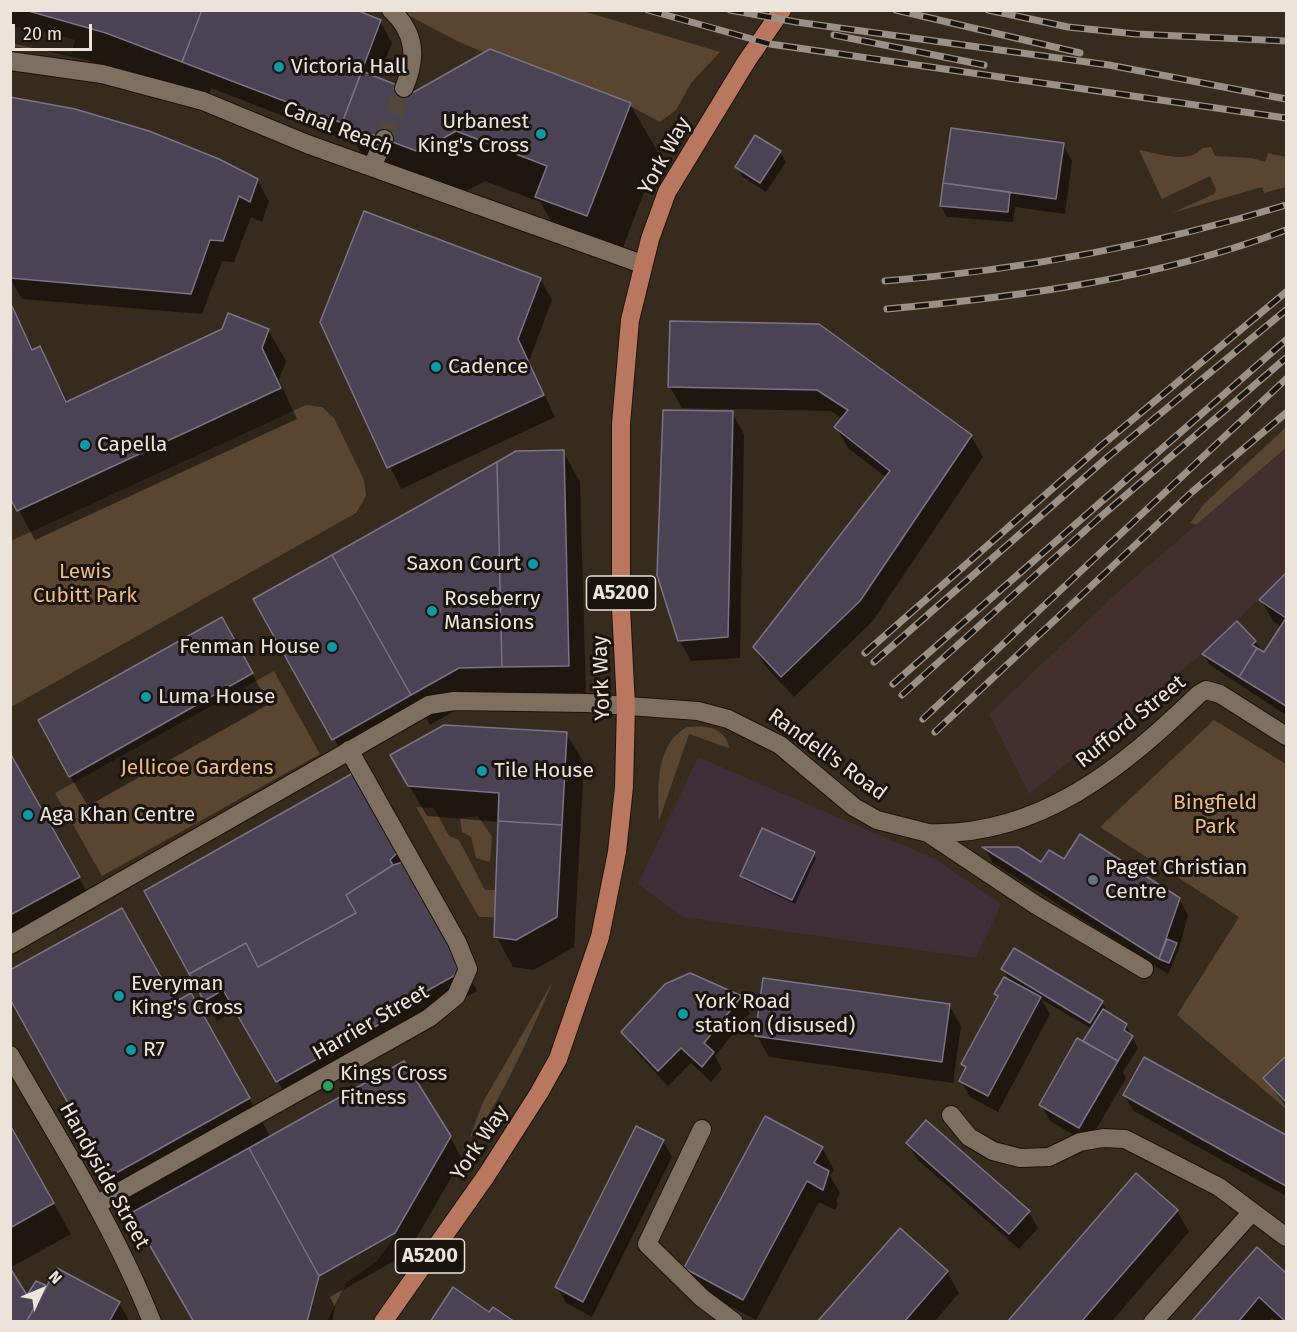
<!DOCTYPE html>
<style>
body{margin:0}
#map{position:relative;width:1297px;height:1332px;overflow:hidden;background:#372b1e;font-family:"Fira Sans",sans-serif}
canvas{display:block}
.frame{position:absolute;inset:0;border:12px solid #ece3db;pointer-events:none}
.north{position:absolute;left:12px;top:1260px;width:60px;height:60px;-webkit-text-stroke:4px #1a140f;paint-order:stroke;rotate:46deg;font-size:16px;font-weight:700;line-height:24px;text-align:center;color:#ece3db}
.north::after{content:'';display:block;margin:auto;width:21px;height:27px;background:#ece3db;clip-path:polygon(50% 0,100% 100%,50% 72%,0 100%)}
.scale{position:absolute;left:12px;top:24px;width:80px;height:27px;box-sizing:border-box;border:3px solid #ece3db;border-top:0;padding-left:8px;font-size:18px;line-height:21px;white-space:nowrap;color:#ece3db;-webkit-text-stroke:4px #1a140f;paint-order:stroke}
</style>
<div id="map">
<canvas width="1297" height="1332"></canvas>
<div class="frame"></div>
<div class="north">N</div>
<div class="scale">20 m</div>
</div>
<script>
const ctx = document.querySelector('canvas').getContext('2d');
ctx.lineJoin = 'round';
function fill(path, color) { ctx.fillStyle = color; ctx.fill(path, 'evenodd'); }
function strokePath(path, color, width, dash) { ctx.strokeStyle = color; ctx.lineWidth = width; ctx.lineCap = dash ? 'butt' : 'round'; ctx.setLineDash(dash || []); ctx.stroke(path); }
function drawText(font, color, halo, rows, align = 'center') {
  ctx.font = font + ' "Fira Sans",sans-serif'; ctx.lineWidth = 6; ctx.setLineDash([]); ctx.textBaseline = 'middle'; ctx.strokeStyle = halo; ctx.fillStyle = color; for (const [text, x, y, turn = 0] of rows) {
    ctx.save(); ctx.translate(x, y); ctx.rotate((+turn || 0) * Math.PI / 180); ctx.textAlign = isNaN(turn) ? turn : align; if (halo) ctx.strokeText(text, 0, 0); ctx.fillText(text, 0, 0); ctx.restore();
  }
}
fill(new Path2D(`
 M698 757 935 859 1001 904 976 958 683 917 638 884Z`), '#402f39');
fill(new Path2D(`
 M1286 449V573L1202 654 1029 794 989 714 1121 589Z`), '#432f2f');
fill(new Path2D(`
 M400 11H583L720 52 691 83 676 110 660 122 617 99 551 80 459 42Z
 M11 27 41 30 75 40 72 54 11 46Z
 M1211 147 1215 156 1252 158 1265 162 1268 153 1286 157V187L1264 193 1262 187 1172 213 1214 194 1216 190 1210 176 1162 199 1139 150C1157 153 1190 165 1202 148Z
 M306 405 322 407 334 418 364 480 366 496 356 513 11 707V541Z
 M1286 427V448L1196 525 1190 523 1204 504Z
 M274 671 320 754 102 876 55 793Z
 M1214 720 1286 764V1109L1177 1015 1239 917 1100 827Z
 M687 727C705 725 726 727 729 748L689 734 659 821C658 789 654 745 687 727Z
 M416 807 434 808 449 836 459 840 485 890H496L495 917H479Z
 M478 816 492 837 490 862 476 858 471 837 462 832 460 818Z
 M553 981C541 1010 493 1123 470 1137L483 1102Z
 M398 1233 377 1261 346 1283 327 1321H309L320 1277Z`), '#594530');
fill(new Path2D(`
 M10 10H352L380 21 392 43 378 79 414 93 630 104 659 154 616 265 566 246 540 202 485 181 448 201 372 172 356 144 211 88 206 102 87 60 10 43Z
 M10 99 257 180 269 201 262 222 251 217 234 262 222 261 202 314 22 299 10 278Z
 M952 129 1063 145 1072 161 1065 214 1015 207 1013 222 947 217 941 206Z
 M780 152 786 162 766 192 743 177 737 167Z
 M540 279 552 300 529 361 555 417 401 489 321 322Z
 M11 308 34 350 40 348 68 402 268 330 286 361 279 380 297 419 35 540 10 494Z
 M671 323 971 436 983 457 872 622 794 697 767 668 754 647 887 478 848 448 836 427 843 419 831 411 682 408 670 387Z
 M732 413 744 434 740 658 691 661 679 640Z
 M563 451 580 482 586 696 477 698 430 725 425 716 346 760 256 599Z
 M1286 575V715L1210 665 1204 655 1255 642 1265 654 1282 627 1273 621 1261 600Z
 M221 619 269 704 88 806 70 776Z
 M566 733 584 763 574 947 534 970 513 967 496 936 500 822 427 816 392 756Z
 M10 756 96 908 10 955Z
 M353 775 477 991 401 1033 290 1102 236 1010 217 1021 205 1000Z
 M984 848 1018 849 1042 865 1064 861 1179 899 1188 915 1179 949 1168 974 993 863Z
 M814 853 816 858 795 904 744 880 742 876Z
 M1003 969 1102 1002 1108 1013 1126 1025 1138 1048 1123 1072 1126 1078 1088 1143 1050 1121 1041 1105 1087 1045 1084 1041 1092 1029 1041 999 1050 1014 998 1112 970 1097 961 1081 966 1070 963 1064 998 998 996 994 1010 982Z
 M690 974 741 997 750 1013 715 1056 722 1069 711 1082 691 1063 668 1086 633 1048 623 1032Z
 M10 996 175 1004 219 1045 271 1138 450 1137 462 1159 407 1254 330 1297 335 1307 332 1322H195L110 1177Z
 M949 1005 961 1026 953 1083 769 1057 757 1036Z
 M1286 1058V1107L1265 1078Z
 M1144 1059 1286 1137V1196L1134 1111 1124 1095Z
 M10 1127 71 1234 10 1268Z
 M663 1141 672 1157 592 1317 566 1303 557 1287Z
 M907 1143 1029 1212 1038 1228 1019 1249 917 1159Z
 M822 1148 834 1170 830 1176 840 1193 836 1200 838 1204 835 1210 819 1202 756 1320 698 1289 686 1268Z
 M1137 1176 1177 1211 1189 1232 1111 1322H1009Z
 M900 1230 947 1272 959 1293 934 1322H819Z
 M1257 1249 1286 1275V1322H1277L1272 1317 1268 1322H1193Z
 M46 1288 119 1303 130 1322H10L27 1298Z`), '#0007');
const building = new Path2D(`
 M202 10H356L381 20 342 123 182 62Z
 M202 10 182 62 106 33 25 10Z
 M490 49 631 103 587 216 535 197 547 166 456 131 419 152 342 123 362 71 414 92Z
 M10 97 75 109 149 131 219 159 258 179 250 202 239 196 223 241 210 240 191 294 10 278Z
 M951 128 1064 143 1056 199 943 183Z
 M755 135 781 151 760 183 735 167Z
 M943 183 1010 192 1008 212 940 206Z
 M364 211 541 278 518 339 544 395 387 468 320 322Z
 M12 306 32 350 40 346 66 402 222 329 228 313 269 329 262 348 281 388 17 511 10 498Z
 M670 321 819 324 972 435 860 601 781 677 753 647 890 471 834 427 848 410 817 390 668 387Z
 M663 410 733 411 728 637 678 641 657 575Z
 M564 450 569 666 502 667 497 462 516 451Z
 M497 462 502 667 459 668 411 695 332 555Z
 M332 555 411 695 332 740 253 599Z
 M1286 573V618L1259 600Z
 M222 617 253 673 69 777 38 720Z
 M1286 618V706L1239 677 1257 648 1264 652Z
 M1237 621 1256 641 1252 645 1257 648 1239 677 1202 654Z
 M444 725 567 732 562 825 498 821 499 793 408 786 390 755Z
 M10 753 80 877 10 915Z
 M353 773 398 852 390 860 393 865 346 895 356 913 258 967 246 943 189 974 144 891Z
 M498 821 562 825 557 917 516 940 494 937Z
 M762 828 815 852 792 900 740 876Z
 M1080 834 1180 898 1159 959 982 847H1018L1041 862 1049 850 1064 859Z
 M403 862 466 969 391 1011 394 1016 276 1082 223 990 204 1001 189 974 246 943 258 967 356 913 346 895 393 865Z
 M122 908 175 1002 191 993 250 1098 109 1177 10 999V970Z
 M1167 939 1177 943 1169 963 1159 959Z
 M1014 948 1103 1001 1090 1023 1001 969Z
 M690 973 742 996 704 1043 714 1052 702 1067 681 1048 658 1071 621 1032 665 984Z
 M1004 977 1041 997 988 1096 959 1081 966 1067 961 1064 998 996 994 994Z
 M763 978 950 1004 942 1062 755 1036Z
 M1103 1009 1127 1024 1124 1030 1133 1036 1118 1061 1083 1041Z
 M1077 1038 1118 1061 1079 1128 1039 1105Z
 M1286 1056V1102L1263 1078Z
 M1144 1057 1286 1135V1186L1123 1095Z
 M404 1061 451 1136 395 1233 319 1276 249 1148Z
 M765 1116 823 1147 814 1163 829 1171 823 1190 807 1181 743 1300 684 1268Z
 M926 1120 1030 1211 1009 1234 906 1143Z
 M10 1125 54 1203 10 1228Z
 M636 1126 664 1140 583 1302 555 1287Z
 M249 1148 319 1276 307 1322H194L131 1213Z
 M1136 1173 1178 1210 1081 1322H1007Z
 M900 1228 948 1271 904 1322H817Z
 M1257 1247 1286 1273V1322L1259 1297 1238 1322H1191Z
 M10 1268 27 1295 36 1281 47 1286 26 1322H10Z
 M57 1268 120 1302 109 1322H26Z
 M453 1287 489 1312 493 1307 515 1322H430Z`);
fill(building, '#494354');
strokePath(building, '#797486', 1.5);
strokePath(new Path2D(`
 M384 139 404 88`), '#52473a', 18, [18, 9]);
const street = new Path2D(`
 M391 10C416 33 417 58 404 88
 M10 61 102 74 203 101 307 144 642 264
 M372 167 384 139
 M928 833C1040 837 1123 767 1199 694L1206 690 1220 694 1286 736
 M10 945 429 705 454 701 587 703 698 711 728 719 780 745 854 807 877 820 928 833 1036 905 1144 969
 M10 1055C60 1142 115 1228 152 1322
 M951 1115 969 1137 993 1151 1020 1158 1049 1157 1080 1142 1103 1138 1125 1139 1219 1187 1286 1237
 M702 1129 647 1244 702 1298 734 1322
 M96 1205 429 1018 456 996 468 969 457 942 349 750
 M1153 1322 1252 1212`);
const primary = new Path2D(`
 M383 1322 486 1176 539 1093 558 1059 600 937 617 852 624 787 626 706 621 608V424L630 320 650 239 667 192 746 62 782 10`);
strokePath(street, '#1e1307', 20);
strokePath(primary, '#1e1307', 20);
strokePath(street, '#7e6f60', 18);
strokePath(primary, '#b8775e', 18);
const rail = new Path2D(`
 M648 10 770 44 1286 118
 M730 10 796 22 1109 65 1286 99
 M896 10 1080 53
 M988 10 1068 27 1136 34 1286 41
 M834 35 984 65
 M885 281C1022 270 1155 245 1286 205
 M887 309C1025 296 1156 279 1286 230
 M865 653 1102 445 1286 292
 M874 662 1109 456 1286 310
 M893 684 1286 340
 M902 695 1098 519 1286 358
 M923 719 1286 379
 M935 732 1192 492 1286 413`);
strokePath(rail, '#9b9187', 7);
strokePath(rail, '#1a140f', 4.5, [14]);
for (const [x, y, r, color] of [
 [279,67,6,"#0f9aa8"],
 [541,134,6,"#0f9aa8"],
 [436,367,6,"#0f9aa8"],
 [85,445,6,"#0f9aa8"],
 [533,564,6,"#0f9aa8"],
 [432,611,6,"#0f9aa8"],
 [332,647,6,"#0f9aa8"],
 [146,697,6,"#0f9aa8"],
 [482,771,6,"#0f9aa8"],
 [28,815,6,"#0f9aa8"],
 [1093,880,6,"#6b7280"],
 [119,996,6,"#0f9aa8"],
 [683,1014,6,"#0f9aa8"],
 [131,1050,6,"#0f9aa8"],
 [328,1086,6,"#2e9e5b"]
]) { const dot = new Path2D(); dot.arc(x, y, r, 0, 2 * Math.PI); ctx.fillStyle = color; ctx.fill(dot); strokePath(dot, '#1a140f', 2); }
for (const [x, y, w] of [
 [621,593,69],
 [430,1256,69]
]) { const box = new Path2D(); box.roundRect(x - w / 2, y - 17, w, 34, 4.5); ctx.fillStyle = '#1a140f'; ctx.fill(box); strokePath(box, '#ece3db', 1.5); }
drawText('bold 20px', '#ece3db', null, [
 ["A5200",621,593],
 ["A5200",430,1256]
]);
drawText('21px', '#ece3db', '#1a140f', [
 ["Victoria Hall",291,67],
 ["Urbanest",529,122,"right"],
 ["King's Cross",529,146,"right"],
 ["Cadence",448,367],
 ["Capella",97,445],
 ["Saxon Court",521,564,"right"],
 ["Roseberry",444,599],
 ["Mansions",444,623],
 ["Fenman House",320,647,"right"],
 ["Luma House",158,697],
 ["Tile House",494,771],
 ["Aga Khan Centre",40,815],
 ["Paget Christian",1105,868],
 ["Centre",1105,892],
 ["Everyman",131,984],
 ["King's Cross",131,1008],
 ["York Road",695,1002],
 ["station (disused)",695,1026],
 ["R7",143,1050],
 ["Kings Cross",340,1074],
 ["Fitness",340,1098]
], 'left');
drawText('21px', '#ece3db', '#1a140f', [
 ["Canal Reach",338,129,21],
 ["York Way",665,156,-61],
 ["York Way",602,678,-92],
 ["Rufford Street",1131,722,-39],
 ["Randell's Road",827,755,36],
 ["Harrier Street",371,1023,-30],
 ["York Way",480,1143,-56],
 ["Handyside Street",104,1176,61]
]);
drawText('21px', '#efbb85', '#1a140f', [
 ["Lewis",85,572],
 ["Cubitt Park",85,596],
 ["Jellicoe Gardens",197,768],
 ["Bingfield",1215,803],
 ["Park",1215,827]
]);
</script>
